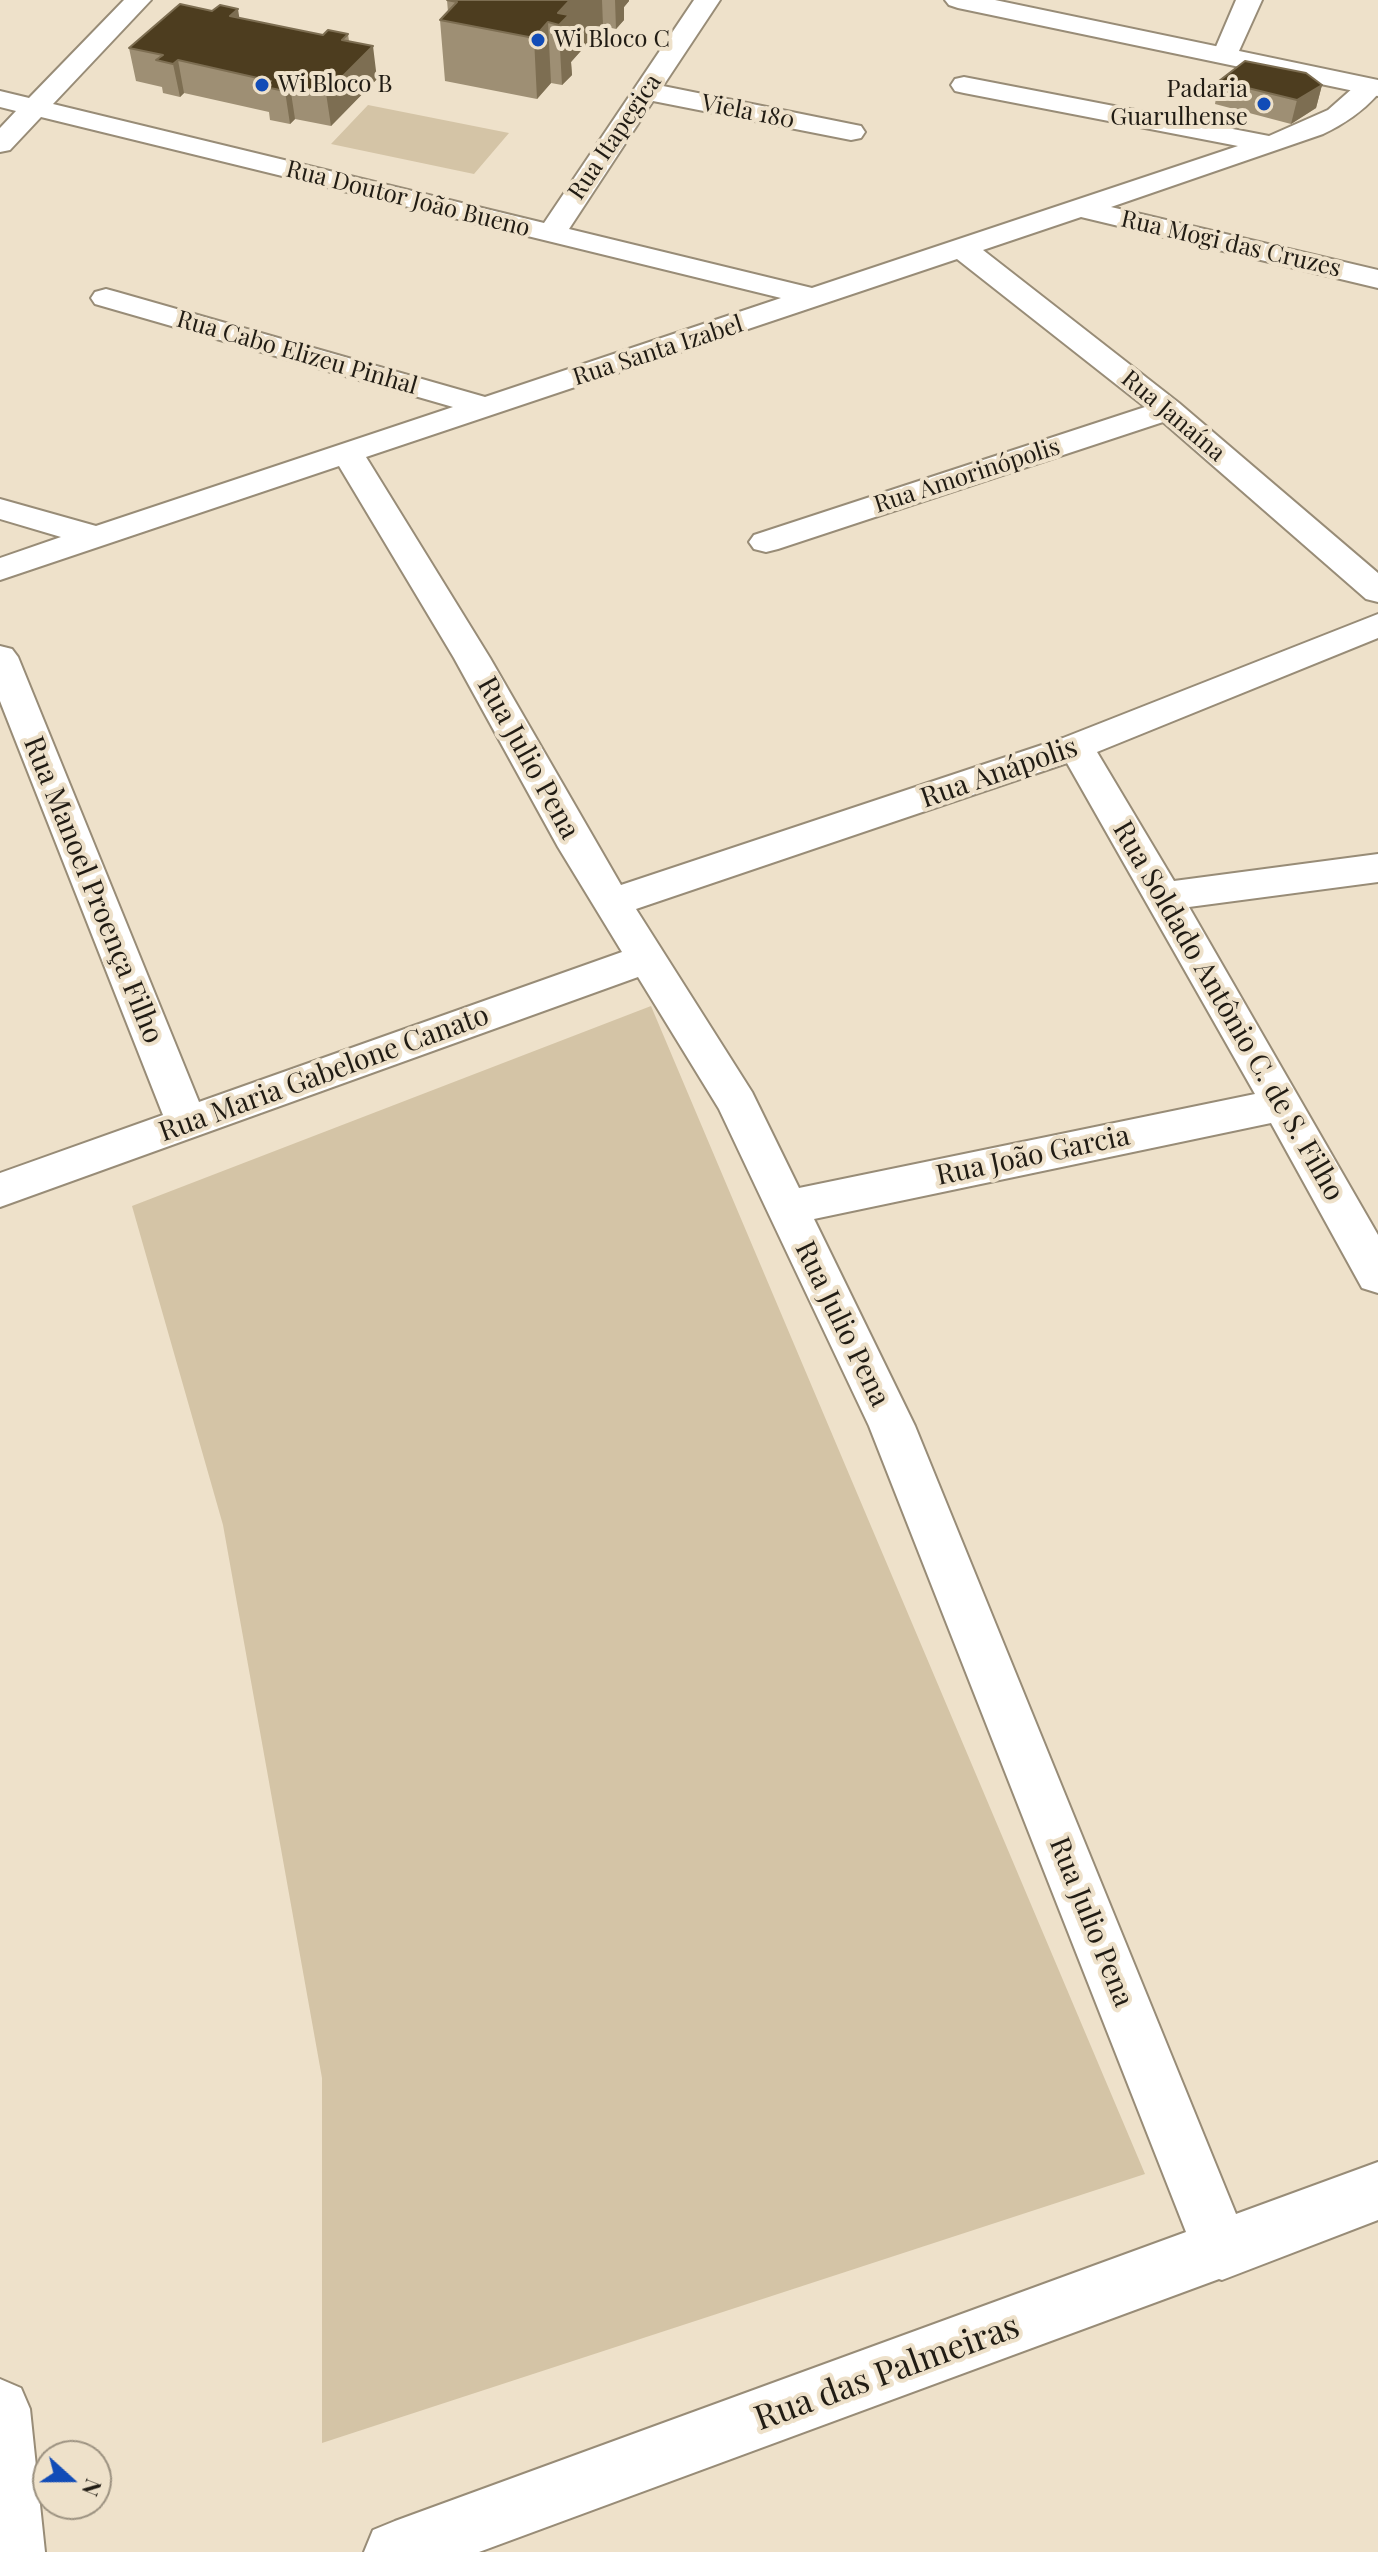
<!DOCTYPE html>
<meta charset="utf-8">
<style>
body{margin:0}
#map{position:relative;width:1378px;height:2552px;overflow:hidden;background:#eee1ca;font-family:"Playfair Display",serif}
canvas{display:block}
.north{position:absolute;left:32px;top:2440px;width:80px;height:80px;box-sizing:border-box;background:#eee1ca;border:2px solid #9c9281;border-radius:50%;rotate:111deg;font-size:22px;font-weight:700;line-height:32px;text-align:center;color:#211c14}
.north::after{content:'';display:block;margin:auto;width:28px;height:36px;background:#124cb7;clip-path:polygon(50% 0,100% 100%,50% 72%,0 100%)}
</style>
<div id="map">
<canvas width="1378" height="2552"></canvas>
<div class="north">N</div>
</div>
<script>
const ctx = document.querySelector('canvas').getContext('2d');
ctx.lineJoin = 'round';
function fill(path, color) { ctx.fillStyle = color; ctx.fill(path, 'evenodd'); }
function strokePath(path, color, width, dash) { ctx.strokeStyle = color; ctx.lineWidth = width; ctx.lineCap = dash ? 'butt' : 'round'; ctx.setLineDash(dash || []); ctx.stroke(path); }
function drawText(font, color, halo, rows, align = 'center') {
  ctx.font = font + ' "Playfair Display",serif'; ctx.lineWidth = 8; ctx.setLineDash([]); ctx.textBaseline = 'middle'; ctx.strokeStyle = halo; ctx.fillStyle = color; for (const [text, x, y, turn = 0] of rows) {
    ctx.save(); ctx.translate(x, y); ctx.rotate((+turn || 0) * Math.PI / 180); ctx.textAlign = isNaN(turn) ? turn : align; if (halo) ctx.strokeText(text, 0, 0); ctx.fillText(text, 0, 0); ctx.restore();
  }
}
fill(new Path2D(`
 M368 105 509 133 474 174 331 144Z
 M651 1006 1145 2174 322 2443V2078L223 1525 132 1206Z`), '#d4c4a6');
const street = new Path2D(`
 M124 0H151L53 104 544 223 694 0H720L663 86 851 124 861 126 865 132 861 138 851 140 653 101 569 229 812 288 1238 146 964 93 955 91 951 85 955 79 964 77 1269 136 1328 110 1362 80H1378V94C1362 112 1344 124 1323 134L1111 207 1378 270V288L1081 217 983 250 1179 403 1378 573V602L1366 599 1163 422 778 549 766 552 754 549 749 542 754 535 1145 407 957 259 366 457 490 658 621 885 1063 738 1378 614V638L1097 752 1174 881 1378 854V882L1189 907 1378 1235V1293L1362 1288 1271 1123 814 1219 915 1426 1236 2214 1378 2162V2220L1222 2280 1219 2279 479 2552H364L373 2530 395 2521 1186 2232 869 1426 719 1109 638 977 0 1207V1173L163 1115 0 701V646L12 649 18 657 199 1102 622 952 558 847 454 658 339 466 0 580V558L61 537 0 519V499L96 526 453 407 95 304 91 298 95 292 106 289 117 292 485 397 781 298 41 117 10 150 0 152V128L16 111 0 107V91L29 98ZM1067 763 1255 1094 799 1188 752 1092 636 909Z
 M1236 0H1262L1234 62H1216L1212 56Z
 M0 2379 21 2388 30 2409 45 2552H0Z`);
const secondary = new Path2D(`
 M945 0H995L1378 80V96L958 8 949 5Z`);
strokePath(street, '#988c77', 4);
strokePath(secondary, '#988c77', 4);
fill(street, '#fff');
fill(secondary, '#fff');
fill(new Path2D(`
 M447 0H629V1L624 7V20L616 29 603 26 571 62 572 75 562 85 551 83 537 99 445 81 440 20 448 12Z
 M239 18 323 35 348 34 349 41 377 79 331 126 295 119 290 124 270 120 269 112 184 93 180 97 163 93 162 87 136 81 129 48Z
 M1219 81 1322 85 1316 108 1291 124 1215 104Z`), '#9e8f74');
fill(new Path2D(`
 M570 0H602L603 26 571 62 572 75 562 85 558 13Z
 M615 0H629V1L624 7V20L616 29Z
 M238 9 243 42 230 16Z
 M548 22 551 83 537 99 534 38Z
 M373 46 377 79 331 126 326 93Z
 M178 60 184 93 180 97 173 64Z
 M1322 85 1316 108 1291 124 1297 100Z
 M290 86 295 119 290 124 285 91Z`), '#7d6e52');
const building = new Path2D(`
 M447 0H570L558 13 569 15 559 25 548 22 534 38 440 20 457 2Z
 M180 4 212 11 220 5 238 9 230 16 323 35 328 30 348 34 342 40 373 46 326 93 290 86 285 91 265 87 271 81 178 60 173 64 156 60 163 55 129 48Z
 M1245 61 1306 73 1322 85 1297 100 1219 81Z`);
fill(building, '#4d3d1f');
strokePath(building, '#7d6e52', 2);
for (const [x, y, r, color] of [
 [538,40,8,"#124cb7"],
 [262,85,8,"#124cb7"],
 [1264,104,8,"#124cb7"]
]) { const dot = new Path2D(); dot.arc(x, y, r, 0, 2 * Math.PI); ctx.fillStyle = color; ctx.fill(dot); strokePath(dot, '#eee1ca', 3); }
drawText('24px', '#211c14', '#eee1ca', [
 ["Wi Bloco C",554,40],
 ["Wi Bloco B",278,85],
 ["Padaria",1248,90,"right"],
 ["Guarulhense",1248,118,"right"]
], 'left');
drawText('24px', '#211c14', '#eee1ca', [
 ["Viela 180",748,112,11],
 ["Rua Itapegica",615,137,-56],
 ["Rua Doutor João Bueno",408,199,14],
 ["Rua Mogi das Cruzes",1231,244,13],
 ["Rua Santa Izabel",658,351,-18],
 ["Rua Cabo Elizeu Pinhal",297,353,16],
 ["Rua Janaína",1173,416,40],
 ["Rua Amorinópolis",967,476,-18]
]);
drawText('28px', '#211c14', '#eee1ca', [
 ["Rua Julio Pena",528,758,61],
 ["Rua Anápolis",999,773,-19],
 ["Rua Manoel Proença Filho",93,890,68],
 ["Rua Soldado Antônio C. de S. Filho",1228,1011,60],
 ["Rua Maria Gabelone Canato",324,1074,-20],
 ["Rua João Garcia",1033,1156,-12],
 ["Rua Julio Pena",842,1324,64],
 ["Rua Julio Pena",1091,1922,68]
]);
drawText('34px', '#211c14', '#eee1ca', [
 ["Rua das Palmeiras",887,2373,-20]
]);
</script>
